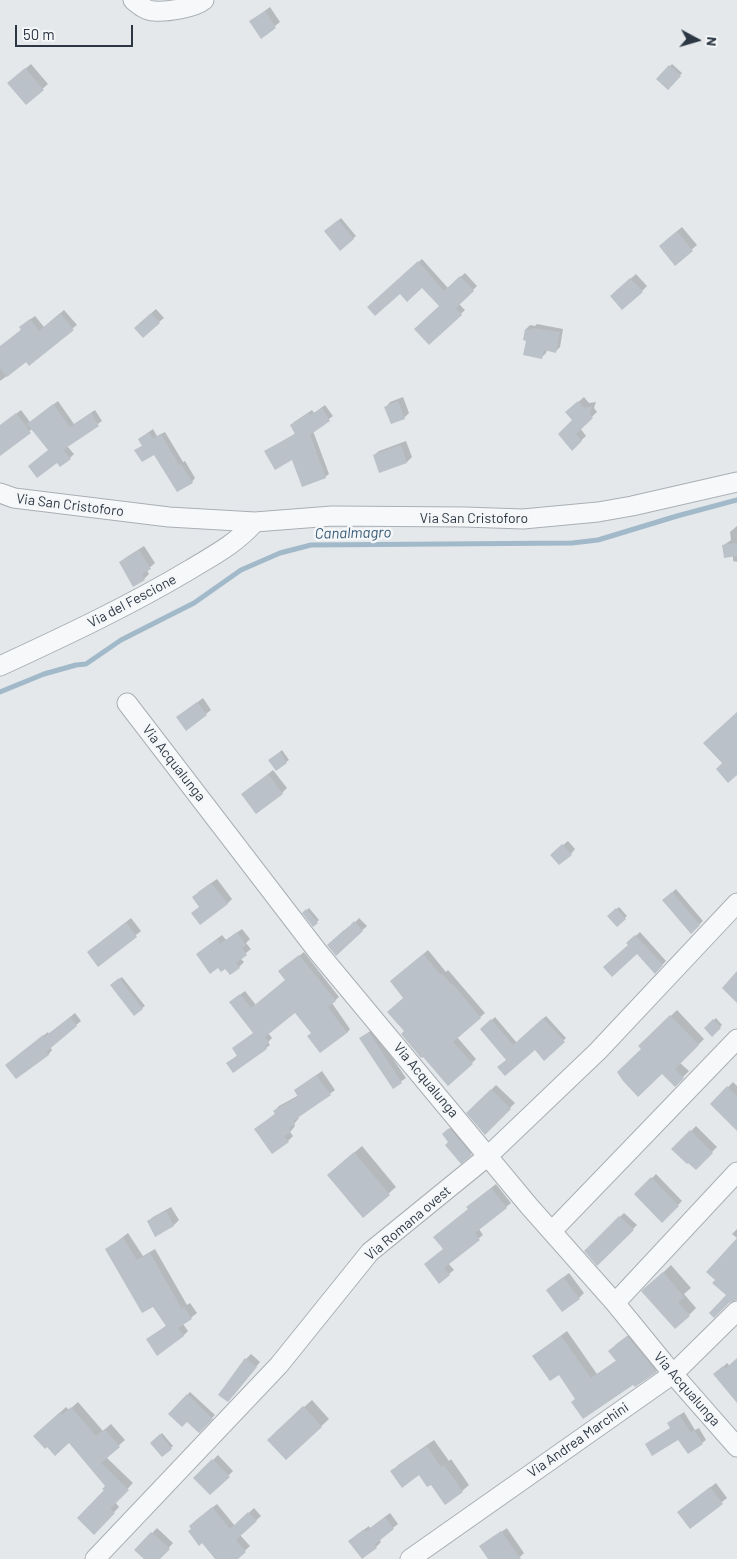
<!DOCTYPE html>
<style>
body{margin:0}
#map{position:relative;width:737px;height:1559px;overflow:hidden;background:#e4e8eb;font-family:Barlow,sans-serif}
canvas{display:block}
.north{position:absolute;left:672px;top:15px;width:50px;height:50px;-webkit-text-stroke:4px #f4f6f8;paint-order:stroke;rotate:96deg;font-size:14px;font-weight:700;line-height:20px;text-align:center;color:#2c3743}
.north::after{content:'';display:block;margin:auto;width:18px;height:22px;background:#2c3743;clip-path:polygon(50% 0,100% 100%,50% 72%,0 100%)}
.scale{position:absolute;left:15px;top:25px;width:118px;height:22px;box-sizing:border-box;border:2px solid #2c3743;border-top:0;padding-left:6px;font-size:15px;line-height:18px;white-space:nowrap;color:#2c3743;-webkit-text-stroke:4px #f4f6f8;paint-order:stroke}
</style>
<div id="map">
<canvas width="737" height="1559"></canvas>
<div class="north">N</div>
<div class="scale">50 m</div>
</div>
<script>
const ctx = document.querySelector('canvas').getContext('2d');
ctx.lineJoin = 'round';
function fill(path, color) { ctx.fillStyle = color; ctx.fill(path, 'evenodd'); }
function strokePath(path, color, width, dash) { ctx.strokeStyle = color; ctx.lineWidth = width; ctx.lineCap = dash ? 'butt' : 'round'; ctx.setLineDash(dash || []); ctx.stroke(path); }
function drawText(font, color, halo, rows, align = 'center') {
  ctx.font = font + ' Barlow,sans-serif'; ctx.lineWidth = 5; ctx.setLineDash([]); ctx.textBaseline = 'middle'; ctx.strokeStyle = halo; ctx.fillStyle = color; for (const [text, x, y, turn = 0] of rows) {
    ctx.save(); ctx.translate(x, y); ctx.rotate((+turn || 0) * Math.PI / 180); ctx.textAlign = isNaN(turn) ? turn : align; if (halo) ctx.strokeText(text, 0, 0); ctx.fillText(text, 0, 0); ctx.restore();
  }
}
fill(new Path2D(`
 M270 7 280 22 261 37 251 21Z
 M31 64 48 84 26 103 14 78Z
 M672 64 682 73 668 88 658 79Z
 M341 218 356 236 340 249 326 232Z
 M682 227 697 245 675 264 665 241Z
 M422 259 448 288 465 273 477 286 459 304 465 310 429 344 441 306 422 286 400 292 369 307Z
 M636 274 647 286 642 291H616Z
 M156 309 164 318 159 322 140 323Z
 M64 310 77 325 0 381V347L22 329 25 323 35 316 44 327Z
 M537 324 563 329 560 347 556 351 547 350 546 353 542 357 527 340 526 329 530 325 535 326Z
 M403 397 409 413 404 418 386 407 390 402Z
 M584 397 589 403 596 402 594 408 597 412 580 428 586 436 572 449 574 420 567 412Z
 M58 401 74 424 95 410 102 421 67 446 74 454 70 458 49 450 32 429 0 454V426L21 410 30 422Z
 M325 405 333 416 313 431 329 474 325 477 293 458 266 451 296 433 291 425 294 422 312 410 314 413Z
 M153 429 157 436 165 432 183 462 185 461 195 478 192 482 154 453 136 450 143 445 139 439Z
 M406 441 412 457 407 462 380 471 374 455 379 451Z
 M737 526V562L733 561V555L724 545 731 540 730 532Z
 M144 546 155 563 147 570 149 574 144 579 120 563 125 558Z
 M203 698 211 710 206 714 183 713Z
 M282 750 289 760 276 769 272 758Z
 M273 770 287 788 282 793 243 794Z
 M568 841 575 849 571 854 557 850Z
 M217 879 232 899 227 904 200 906 198 892Z
 M676 889 703 921 691 932 668 896Z
 M619 907 627 916 617 925 609 916Z
 M309 908 319 920 313 925 304 913Z
 M131 918 141 931 98 965 93 948Z
 M359 918 367 926 336 954 333 941 349 926 350 928Z
 M242 929 250 939 246 943 251 949 240 958 244 962 239 967 218 966 202 950 222 935 226 940Z
 M640 932 666 961 655 972 628 943Z
 M428 950 446 972 448 970 485 1013 457 1037 476 1059 472 1063 406 1031 405 998 396 977Z
 M304 952 339 997 332 1003 350 1029 347 1033 312 1032 295 1011 268 1033 272 1038 268 1042 270 1045 266 1048 231 1060 238 1055 254 1033 234 999 245 991 256 1005 286 980 284 968Z
 M122 977 145 1006 134 1014 114 983Z
 M677 1010 704 1039 680 1063 689 1071 675 1085 640 1046Z
 M75 1013 81 1021 50 1047 52 1050 48 1055 11 1061 48 1032 49 1034Z
 M546 1016 566 1038 544 1059 535 1048 507 1060 481 1030 495 1017 517 1043Z
 M716 1018 722 1025 712 1035 705 1028Z
 M373 1029 406 1078 393 1087 361 1038Z
 M322 1071 335 1090 298 1117 299 1118 294 1124 295 1126 290 1132 293 1136 288 1141 256 1129 276 1113 274 1111 279 1106 299 1095 295 1090Z
 M733 1082 737 1086V1123L712 1104Z
 M496 1085 515 1103 485 1133 469 1112Z
 M454 1125 474 1150 471 1154 450 1142 444 1134Z
 M696 1126 717 1147 696 1168 673 1149Z
 M362 1146 396 1187 363 1216 336 1168Z
 M656 1174 682 1201 662 1221 636 1194Z
 M496 1184 511 1203 479 1229 483 1235 448 1263 454 1270 439 1282 444 1249 472 1203Z
 M171 1207 179 1220 174 1225 156 1235 148 1221 153 1217Z
 M624 1213 637 1225 597 1264 585 1251Z
 M737 1229V1238L732 1234Z
 M128 1233 143 1256 155 1249 187 1305 190 1303 197 1313 183 1324 188 1331 183 1336 148 1339 167 1325 153 1305 106 1250Z
 M671 1265 691 1288 684 1294 696 1308 689 1315 651 1284Z
 M569 1273 584 1293 579 1298 547 1290Z
 M567 1331 597 1374 617 1360 615 1345 633 1332 661 1366 656 1371 633 1383 576 1399 559 1373 533 1356Z
 M251 1354 260 1362 233 1396 246 1359Z
 M737 1359V1391L715 1375 727 1363 730 1366Z
 M190 1392 215 1415 199 1431 187 1420 170 1414Z
 M312 1400 329 1419 286 1459 276 1432Z
 M78 1402 103 1431 111 1424 125 1440 106 1457 133 1483 115 1502 119 1507 94 1533 107 1486 69 1442 41 1430 66 1407 69 1410Z
 M684 1412 695 1430 699 1428 706 1440 702 1443 679 1438 668 1423Z
 M162 1433 173 1446 162 1456 152 1443Z
 M434 1440 449 1461 451 1459 469 1485 462 1491 431 1483 419 1473 392 1472 398 1465Z
 M218 1455 233 1471 210 1494 195 1478Z
 M716 1483 727 1498 690 1527 678 1512Z
 M217 1504 235 1526 254 1508 261 1516 240 1535 250 1546 236 1559H216L195 1521Z
 M390 1513 398 1524 379 1539 381 1542 376 1547 355 1536 369 1526 370 1528Z
 M506 1527 524 1553 518 1559H489L484 1544 507 1528Z
 M157 1528 173 1543 159 1559H145L136 1550Z`), '#0003');
strokePath(new Path2D(`
 M0 692 44 674 76 665 86 664 121 640 194 603 241 570 280 553 311 545 572 543 598 540 677 516 737 500`), '#a1b9c9', 5);
fill(new Path2D(`
 M265 11 276 28 261 39 249 21Z
 M669 65 681 76 668 90 656 79Z
 M25 68 44 90 26 105 7 83Z
 M338 220 354 239 340 251 324 231Z
 M677 231 693 251 675 266 659 246Z
 M418 261 444 291 460 276 474 291 456 308 462 315 429 345 414 329 439 306 422 288 407 302 400 294 375 316 367 307Z
 M630 278 643 292 622 310 610 296Z
 M60 313 74 330 29 366 26 362 7 377 0 368V346L21 330 19 327 30 319 39 331Z
 M151 313 160 323 143 338 134 328Z
 M532 328 560 332 556 353 544 350 542 359 523 355 526 341 523 340 525 329 532 330Z
 M398 401 405 419 391 424 384 407Z
 M578 401 584 408 592 406 590 414 593 418 576 434 582 441 572 451 558 434 572 420 565 412Z
 M53 404 70 427 91 413 99 426 63 450 71 459 60 467 57 463 37 478 28 466 48 450 27 424Z
 M322 408 330 421 310 435 326 478 302 487 292 460 275 470 264 451 295 434 290 425 309 413 310 415Z
 M16 413 31 433 0 456V425Z
 M149 432 153 439 161 434 179 465 181 464 193 483 177 492 154 455 142 462 134 450 142 446 138 439Z
 M401 445 407 463 379 473 373 455Z
 M737 543V556L724 558 722 545Z
 M139 550 151 569 142 574 145 580 133 587 119 562Z
 M197 702 207 715 186 731 176 717Z
 M737 712V775L728 783 716 769 722 763 703 743Z
 M280 752 287 763 276 771 268 760Z
 M268 774 283 794 256 814 241 794Z
 M562 844 572 855 559 865 550 855Z
 M211 883 228 904 200 925 191 913 199 907 192 897Z
 M672 892 700 925 691 934 662 900Z
 M616 908 626 919 617 927 607 916Z
 M306 909 318 923 313 927 302 913Z
 M354 921 363 931 336 956 327 945 344 930 345 931Z
 M126 922 137 937 98 967 87 952Z
 M237 932 246 945 242 948 247 955 236 963 240 968 230 975 225 969 221 972 218 968 210 974 196 954 217 939 220 944Z
 M635 935 663 965 655 974 637 954 612 977 603 967 628 945 626 943Z
 M423 954 441 975 442 974 452 985 453 984 481 1018 453 1042 473 1064 448 1086 423 1057 421 1058 401 1034 404 1031 387 1012 403 998 390 981Z
 M299 955 336 1001 328 1007 347 1033 320 1053 307 1036 311 1033 295 1013 265 1037 269 1043 265 1046 267 1049 233 1073 226 1063 237 1056 232 1048 253 1033 229 1002 240 994 251 1008 285 980 278 971Z
 M737 971V1003L722 988Z
 M119 978 143 1009 134 1016 110 985Z
 M670 1015 699 1045 675 1069 684 1078 675 1087 662 1074 638 1097 623 1081 617 1072 641 1049 638 1046Z
 M70 1017 77 1026 46 1052 49 1055 16 1079 5 1065 43 1035 44 1037Z
 M543 1018 565 1042 544 1061 535 1050 505 1076 497 1067 506 1060 480 1029 491 1019 513 1045Z
 M713 1019 721 1028 712 1037 704 1028Z
 M369 1032 402 1083 393 1089 359 1038Z
 M316 1075 331 1095 293 1121 295 1124 289 1128 291 1132 284 1136 289 1142 272 1154 254 1129 275 1114 273 1111 298 1097 294 1090Z
 M727 1086 737 1096V1131L710 1104Z
 M491 1089 511 1109 485 1135 466 1113Z
 M449 1128 472 1155 461 1164 445 1145 448 1142 442 1134Z
 M690 1130 713 1153 696 1170 688 1163 687 1164 671 1149Z
 M354 1152 390 1195 363 1218 327 1175Z
 M651 1177 679 1206 662 1223 634 1194Z
 M491 1188 507 1208 475 1233 480 1240 444 1268 450 1275 439 1284 424 1264 443 1249 433 1237 468 1209 466 1207Z
 M166 1211 174 1226 155 1237 147 1221Z
 M619 1216 634 1230 597 1266 584 1251Z
 M123 1238 137 1260 150 1253 182 1309 184 1307 192 1319 178 1328 184 1336 157 1356 146 1339 166 1326 153 1307 142 1313 105 1249Z
 M737 1238V1300L729 1303 714 1318 709 1313 726 1295 712 1283 715 1280 706 1272Z
 M663 1272 684 1297 678 1302 690 1316 675 1329 641 1291Z
 M563 1277 580 1299 562 1312 546 1290Z
 M561 1336 591 1378 616 1361 608 1351 627 1336 657 1372 635 1387 633 1385 583 1419 571 1402 575 1399 559 1375 550 1381 532 1356Z
 M245 1358 257 1367 228 1402 218 1395Z
 M737 1358V1403L713 1374 723 1366 725 1369Z
 M187 1394 213 1419 199 1433 187 1422 182 1427 168 1414Z
 M303 1406 322 1427 286 1460 267 1440Z
 M71 1407 96 1436 105 1429 120 1447 101 1463 129 1490 110 1509 115 1513 94 1535 77 1518 104 1490 102 1489 105 1486 69 1443 55 1456 47 1447 45 1449 33 1436 60 1412 62 1415Z
 M679 1415 691 1433 694 1430 703 1444 688 1454 678 1440 652 1456 645 1444 670 1428 667 1423Z
 M160 1434 172 1449 162 1457 150 1443Z
 M427 1446 441 1467 444 1465 463 1492 445 1505 431 1485 427 1487 419 1475 402 1488 390 1471Z
 M212 1459 230 1477 210 1495 193 1478Z
 M710 1487 723 1504 690 1529 677 1512Z
 M212 1507 230 1529 248 1512 257 1521 236 1540 246 1552 238 1559H215L202 1543 199 1546 188 1531 191 1529 189 1526Z
 M385 1517 394 1529 374 1545 377 1548 362 1559 348 1541 363 1530 365 1532Z
 M501 1531 521 1559H488L479 1546Z
 M151 1532 170 1549 160 1559H144L134 1550Z`), '#bbc1c8');
const minor = new Path2D(`
 M133 0C139 5 146 11 154 11 167 12 194 8 204 0
 M0 493 14 498 169 517 255 522 332 516 464 517 523 519 598 512 632 506 737 482
 M0 666C65 636 129 606 191 569 214 555 237 543 255 522
 M127 703 318 952 529 1206 615 1303 673 1374 737 1447
 M552 1231 737 1039
 M615 1303 737 1172
 M95 1559 279 1365 370 1252 488 1156 598 1051 737 903
 M410 1559 673 1374 737 1311`);
strokePath(minor, '#a9afb5', 21);
strokePath(minor, '#f7f8f9', 19);
drawText('14px', '#2c3743', '#f4f6f8', [
 ["Via San Cristoforo",70,505,7],
 ["Via San Cristoforo",474,518],
 ["Via del Fescione",132,601,-28],
 ["Via Acqualunga",174,763,52],
 ["Via Acqualunga",426,1080,50],
 ["Via Romana ovest",408,1223,-40],
 ["Via Acqualunga",687,1389,49],
 ["Via Andrea Marchini",578,1440,-35]
]);
drawText('italic 15px', '#375b76', '#f4f6f8', [
 ["Canalmagro",353,533,-1]
]);
</script>
